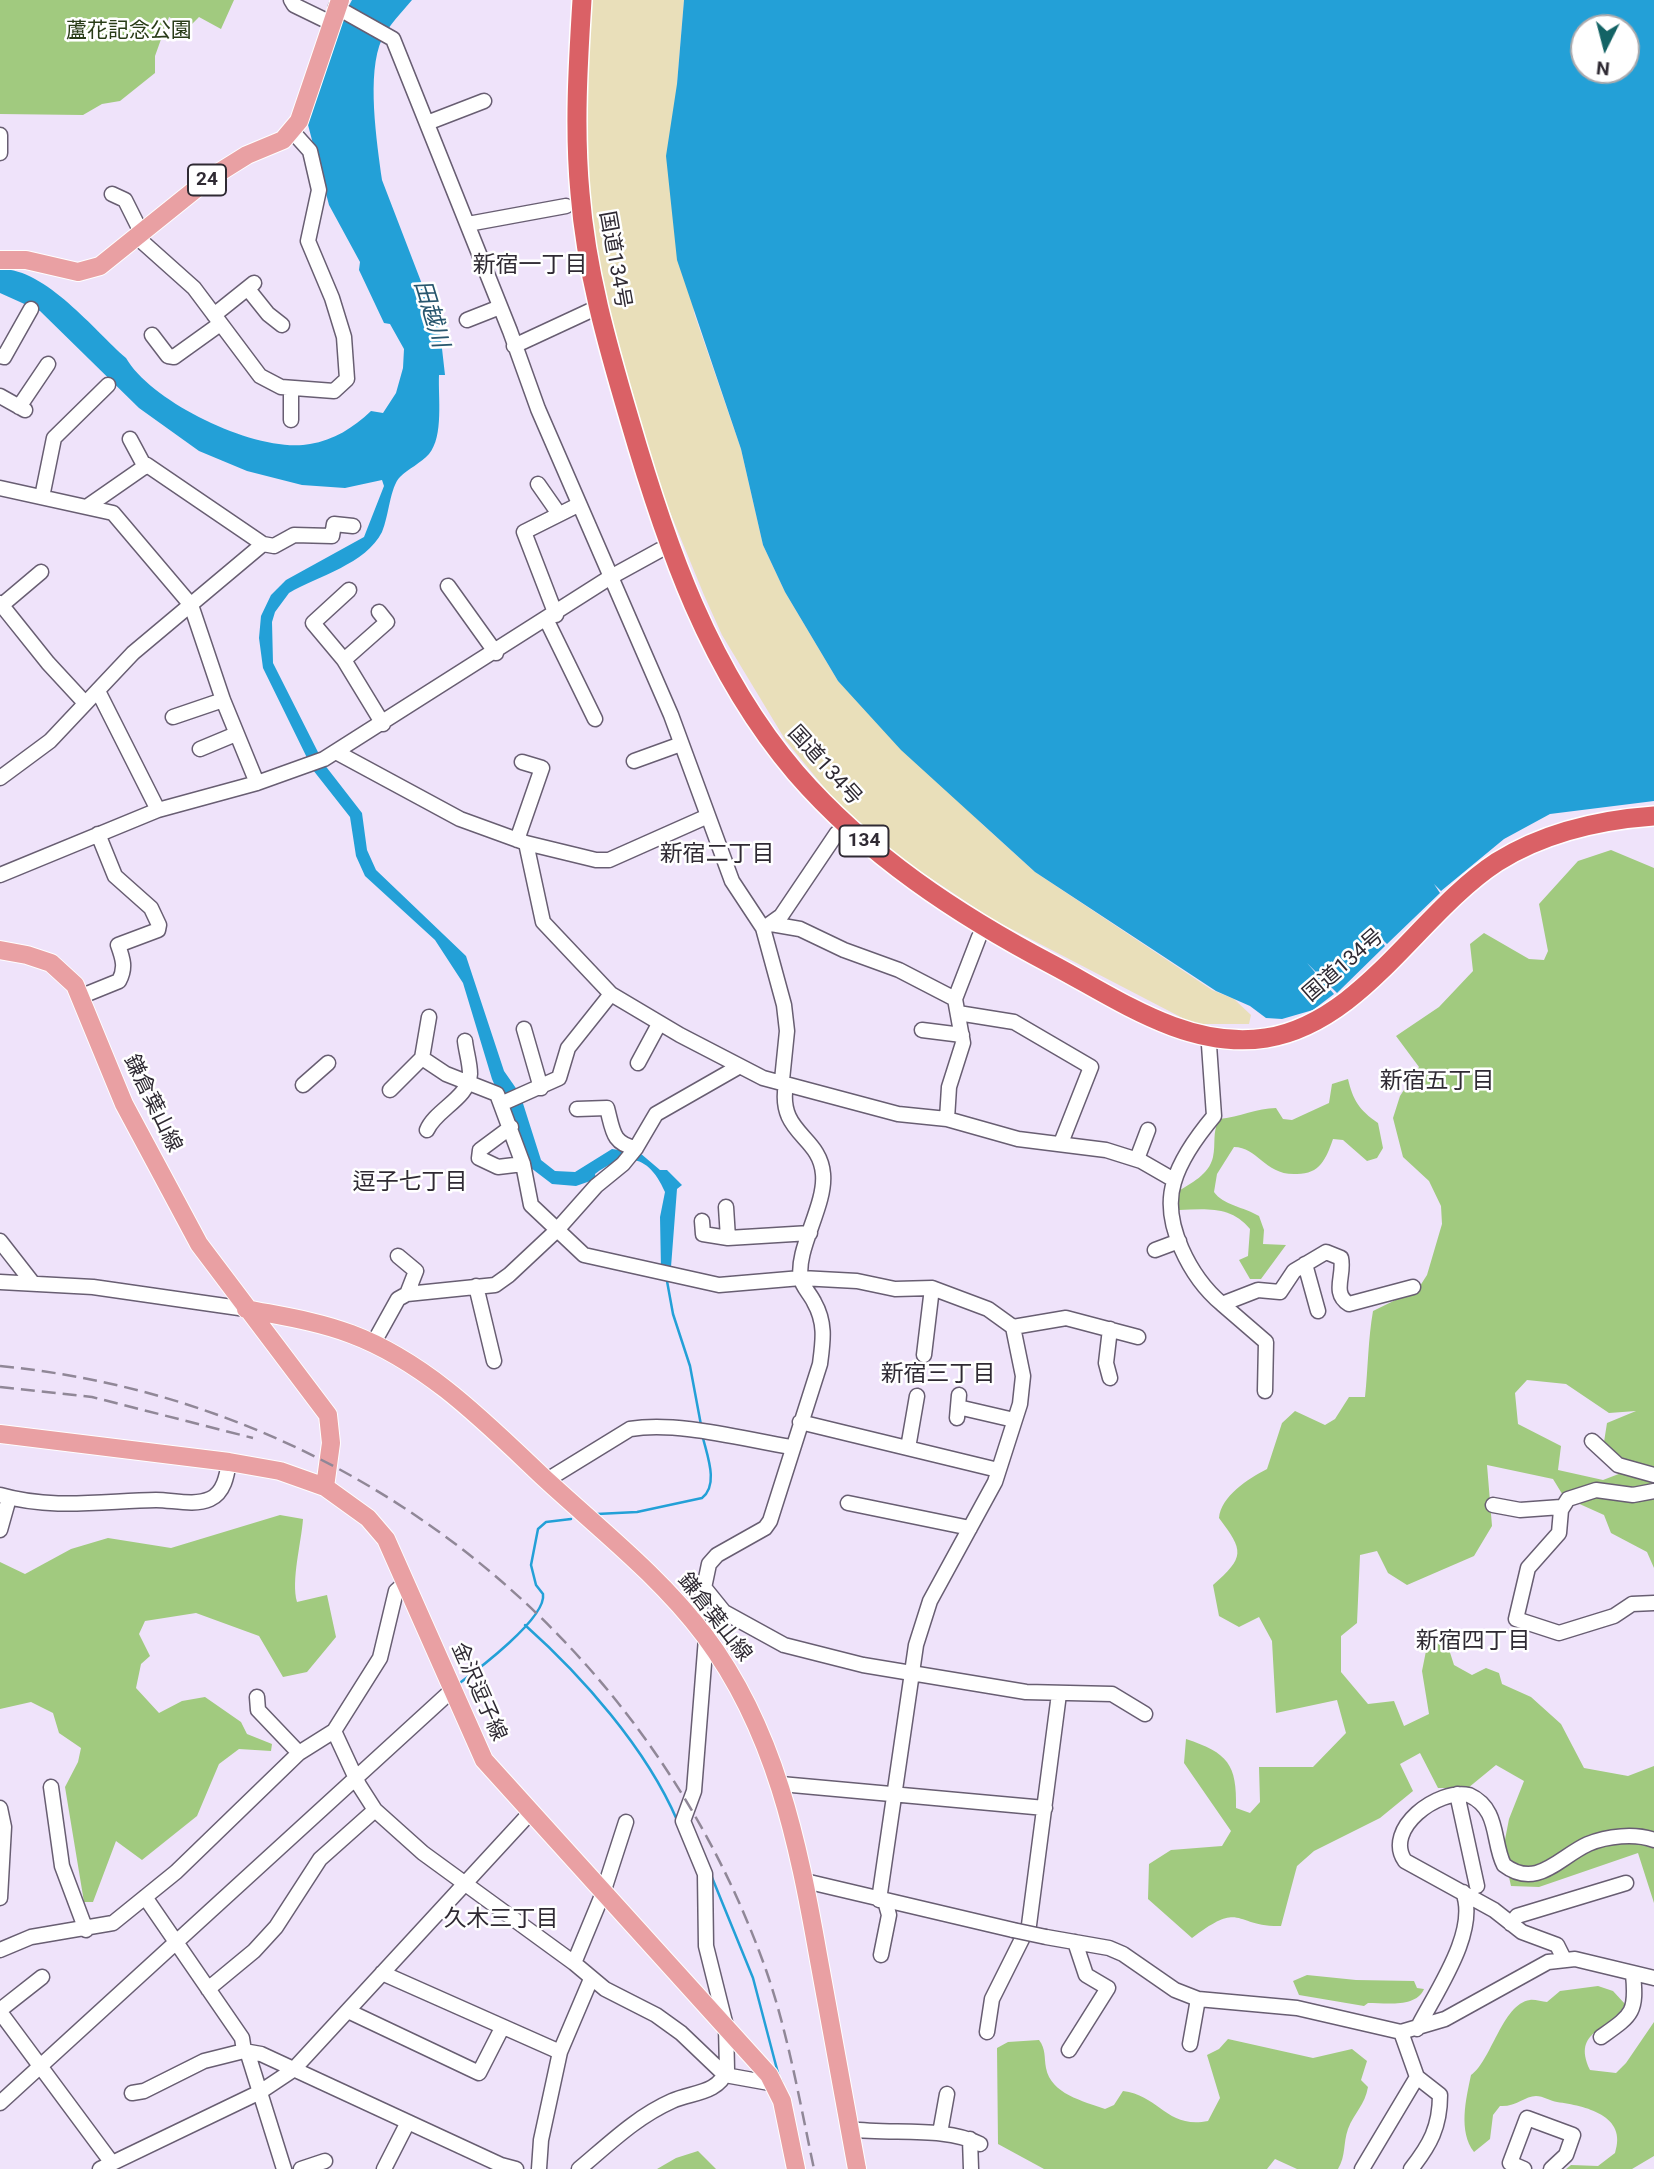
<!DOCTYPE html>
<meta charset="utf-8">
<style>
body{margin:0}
#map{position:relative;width:1654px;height:2169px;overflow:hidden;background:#efe3fa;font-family:Roboto,sans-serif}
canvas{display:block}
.north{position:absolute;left:1570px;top:14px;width:70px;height:70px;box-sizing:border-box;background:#fff;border:2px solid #acaaad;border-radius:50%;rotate:186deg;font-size:19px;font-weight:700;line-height:28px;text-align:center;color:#2f2a33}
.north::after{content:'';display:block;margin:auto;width:24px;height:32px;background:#136365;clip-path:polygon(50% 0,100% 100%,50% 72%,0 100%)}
</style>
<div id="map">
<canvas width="1654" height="2169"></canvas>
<div class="north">N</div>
</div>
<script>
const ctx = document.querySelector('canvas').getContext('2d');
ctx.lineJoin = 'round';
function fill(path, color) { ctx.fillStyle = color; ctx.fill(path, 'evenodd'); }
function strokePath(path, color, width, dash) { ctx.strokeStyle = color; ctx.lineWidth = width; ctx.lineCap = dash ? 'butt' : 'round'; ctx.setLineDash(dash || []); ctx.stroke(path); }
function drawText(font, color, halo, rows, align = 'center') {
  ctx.font = font + ' Roboto,"Noto Sans JP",sans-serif'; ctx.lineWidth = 5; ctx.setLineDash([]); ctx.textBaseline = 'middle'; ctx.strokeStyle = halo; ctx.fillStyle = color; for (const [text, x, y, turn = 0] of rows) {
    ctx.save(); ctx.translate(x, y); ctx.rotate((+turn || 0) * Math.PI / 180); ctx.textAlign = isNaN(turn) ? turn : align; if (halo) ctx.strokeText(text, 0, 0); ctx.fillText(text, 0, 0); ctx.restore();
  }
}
fill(new Path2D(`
 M0 0H234L221 29 199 17 188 28 169 17 155 56V73L120 101 102 104 83 115 0 114Z
 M1611 850 1654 868V1568L1647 1552 1611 1533 1604 1515 1564 1497 1553 1479 1487 1465 1492 1526 1474 1556 1407 1585 1388 1573 1377 1551 1360 1555 1357 1623 1341 1636V1672L1368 1704 1394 1701 1404 1726 1429 1714 1422 1671 1427 1646 1445 1637 1454 1665 1472 1675 1486 1668 1499 1673 1502 1684 1531 1697 1561 1724 1584 1768 1628 1776 1654 1766V1903L1638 1853 1539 1887 1511 1886 1503 1850 1509 1819 1524 1781 1496 1765 1468 1788H1438L1420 1753 1400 1764 1413 1791 1380 1818 1314 1851 1297 1866 1281 1926C1233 1927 1243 1899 1192 1938L1148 1899 1149 1864 1171 1850 1222 1846 1231 1831 1184 1763 1186 1739C1228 1753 1237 1764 1236 1808L1250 1813 1260 1802 1259 1767H1313L1346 1733 1337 1700 1276 1713 1272 1641 1259 1617 1239 1627 1219 1616 1213 1585C1245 1557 1244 1551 1219 1518 1221 1496 1248 1479 1267 1469L1282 1423 1295 1411 1325 1425 1335 1419 1349 1397H1365C1368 1368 1368 1340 1373 1311L1418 1289 1427 1275 1442 1224 1441 1206 1429 1181 1403 1157 1393 1118 1400 1096 1419 1067 1396 1036 1439 1007 1473 971 1470 944 1484 933 1529 959 1544 960 1548 951 1539 904 1578 861ZM1527 1380 1566 1384 1609 1413 1636 1411 1607 1423 1604 1442C1611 1455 1621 1463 1637 1467L1603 1480 1558 1470 1561 1446 1518 1424 1515 1393Z
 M1348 1079C1353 1100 1359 1110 1378 1123L1383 1148 1377 1158 1367 1161 1343 1140 1333 1139C1326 1159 1320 1174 1297 1174 1265 1176 1258 1147 1234 1147L1217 1174 1214 1192C1223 1205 1244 1207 1259 1216L1264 1230 1263 1244 1286 1245 1261 1279H1250L1239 1260 1248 1256 1250 1229C1231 1206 1207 1209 1179 1210L1177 1192C1191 1183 1209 1175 1213 1157 1216 1143 1212 1133 1219 1119 1240 1117 1257 1108 1276 1108L1283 1119 1292 1120 1329 1103 1332 1084Z
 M280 1515 303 1519C301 1545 291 1580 297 1602L327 1595 336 1637 307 1672 283 1677 259 1636 196 1613 145 1621 139 1634 150 1656 141 1664 136 1688 159 1713 182 1701 205 1697 241 1722 247 1734 272 1744 271 1751 239 1749 219 1764 197 1816 142 1860 116 1841 93 1902H84L65 1787 78 1762 81 1748 59 1733 53 1713 31 1702 0 1709V1562L25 1574 71 1549 108 1538 171 1548Z
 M1307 1975 1356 1980 1414 1981 1417 1988 1424 1989C1416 2008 1386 2003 1368 2003L1364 2006 1299 1995 1293 1981Z
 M1598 1986 1613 1991 1625 2004C1611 2032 1571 2029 1590 2070L1616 2073 1626 2063 1654 2022V2156L1632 2169H1566L1571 2165 1598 2166 1615 2153C1628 2115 1585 2106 1557 2102 1551 2101 1543 2096 1536 2096 1525 2096 1516 2107 1500 2106L1493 2115 1490 2139 1474 2152C1458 2131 1466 2099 1471 2075 1491 2062 1502 2004 1530 2000 1534 1999 1542 2002 1547 2002L1560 1991Z
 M1228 2039 1313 2058 1352 2049 1367 2061 1361 2080 1368 2087C1365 2105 1354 2113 1348 2129 1343 2143 1346 2156 1338 2169H1297L1275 2159 1267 2169H1044L998 2144 997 2048 1008 2042 1039 2040C1046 2049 1044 2057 1046 2068 1051 2094 1083 2101 1105 2109L1114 2105 1123 2091C1160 2096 1167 2129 1208 2121L1220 2098 1207 2055 1219 2049Z
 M698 2151 716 2169H657L676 2158Z`), '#a1ca7f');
fill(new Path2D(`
 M592 0H684L677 84 694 313 741 449 763 545 785 592 838 681 982 824 1035 872 1212 990 1234 999 1251 1015 1249 1024H1194L992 919 893 853 832 797 786 741 722 635 704 595 665 500 620 358 598 265 586 160 585 83Z`), '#e9dfba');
fill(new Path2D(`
 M352 0H412C402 12 389 25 382 39 366 73 377 143 382 180L440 331 445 375H439C438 397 444 436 429 454 421 463 408 469 400 477 390 487 389 516 382 532 366 564 318 576 289 593L275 612 272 622 273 663 324 764 362 813 367 850 376 870 466 956 504 1071 520 1094 541 1160 555 1171 575 1172 612 1149 640 1153 660 1170H667L682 1185 677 1189 671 1267 661 1269 660 1217 665 1192C650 1157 627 1149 595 1174L596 1179 576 1186 552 1184 531 1168 492 1079 463 983 435 940 365 876 356 856 350 817 313 770 263 668 259 638 261 616 271 595 286 580 364 537 384 486 382 480 345 488 302 485 247 471 199 451 139 408 40 311 0 293V269C45 268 94 330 126 358 152 403 258 454 310 444 334 440 353 428 371 411L383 413 396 393 403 368 404 349 390 324 384 323 359 270 360 262 329 205 307 121 342 19Z
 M684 0H1654V801L1550 814 1504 839 1441 891 1434 884 1440 893 1387 944 1373 930 1385 946 1337 993 1307 963 1334 994 1313 1010 1282 1019 1266 1018 1250 1006 1216 991 1035 872 901 750 838 681 785 592 763 545 741 449 677 260 666 156 677 84ZM1584 28H1626V70H1584Z`), '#23a0d7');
strokePath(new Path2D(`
 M667 1281 673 1314 690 1366 701 1425
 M597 1514 637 1512 702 1498C719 1485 707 1455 703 1438
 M525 1625C582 1676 646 1748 677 1820
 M457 1685C476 1671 547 1618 543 1594L536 1585 531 1565 538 1529 546 1522 571 1519
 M711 1875 753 1978 779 2077`), '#23a0d7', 2.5);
const minor = new Path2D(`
 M291 0 294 5 331 23
 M336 7 393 39 510 331 538 409 671 715 732 881 763 928 784 1005 787 1031 782 1080
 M427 123 484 101
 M0 135V153
 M112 194 125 200 142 234
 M468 224 566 206
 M138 238 194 288 260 376 281 387 334 391 347 379 344 337 332 298 308 241 319 190 310 151 292 131
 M248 289 268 314 282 325
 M214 315 254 283
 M467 320 500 307
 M152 335 168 356 174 357 220 324
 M514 346 598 307
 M0 356 4 357 31 309
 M0 396 25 410
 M19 407 48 364
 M291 420V388
 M130 439 145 467
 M538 484 559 514
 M0 488 113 513 191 605 223 700 257 783
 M42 497 54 438 108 385
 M88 506 147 465 263 544 274 546 294 535 332 536 334 524 353 526
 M448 586 496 653
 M0 603 48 663 85 703
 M2 605 41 572
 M379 612 387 622 344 660 383 724
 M556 615 524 532 578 505
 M547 621 595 719
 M344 660 313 623 349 590
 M98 691 158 810
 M173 717 223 700
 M200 749 236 734
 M336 752 460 819 526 843 596 860H609L708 816
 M634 761 681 744
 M0 778 50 741 133 653 263 544
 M517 840 542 768 522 762
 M526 843 543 922 611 994
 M0 875 158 810 257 783 324 759 609 578 660 550
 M771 924 800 929 844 950 899 970 955 999
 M767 926 781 916 837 833
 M82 996 119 981C126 968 123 959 118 945L158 930 159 925 151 908 115 876 98 834
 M958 1013 1014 1022 1091 1067 1061 1143
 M524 1029 541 1088
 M922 1030 962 1035
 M1209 1045 1214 1116C1198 1135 1181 1158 1174 1182 1161 1223 1191 1278 1222 1304L1258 1290 1280 1292 1294 1271 1326 1252 1341 1258C1345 1275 1331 1293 1349 1304L1413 1287
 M422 1058 446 1074 497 1094 523 1164 531 1205 584 1255 719 1285 801 1278 857 1281 895 1289 932 1288 988 1309 1013 1327 1023 1376 1020 1404 995 1482 930 1601 916 1645 879 1900
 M638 1063 659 1024
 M303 1085 328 1063
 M390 1090 422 1058 429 1017
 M503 1103 559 1078 568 1048 611 994 680 1035 763 1078 898 1114 947 1119 1018 1139 1106 1150 1141 1161 1174 1180
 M577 1109 607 1108C613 1130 612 1144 636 1148
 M947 1119 949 1087 963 1043 955 999 979 937
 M511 1127 480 1150 479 1158 498 1167 523 1164
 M427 1130C435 1110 469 1098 470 1074 470 1063 466 1051 465 1041
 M1137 1159 1148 1130
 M726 1207 728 1238
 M702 1221 703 1234 728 1238 810 1233
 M0 1241 32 1282
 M1155 1250 1179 1241
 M398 1256 416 1271 407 1294
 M1305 1264 1318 1311
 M0 1282 93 1287 246 1309
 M476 1286 494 1361
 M1222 1304 1266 1342 1265 1391
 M1013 1327 1066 1318 1138 1337
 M373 1344 398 1299 407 1294 495 1285 509 1275 556 1231 596 1186 623 1164 636 1148 656 1114 740 1066
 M924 1355 932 1288
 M1110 1378 1106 1363 1110 1329
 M958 1407 1014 1420
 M957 1418 959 1395
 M800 1422 998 1470
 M1592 1441 1618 1465 1654 1475
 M908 1448 917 1396
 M547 1480 630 1429C678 1421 742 1439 791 1447
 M1654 1491 1633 1495 1596 1490 1568 1499 1561 1510 1559 1533 1528 1568 1516 1619 1559 1633 1614 1616 1632 1604 1654 1603
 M0 1495C52 1510 103 1501 156 1500 173 1500 194 1506 210 1499 224 1493 227 1475 229 1462
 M848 1503 970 1528
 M1493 1505 1520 1510 1561 1507
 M0 1530 9 1498
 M703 1586 724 1612 784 1645 863 1665 1026 1692 1112 1694 1145 1714
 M696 1626 709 1564 717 1555 765 1528 770 1521 820 1364C823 1341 826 1323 814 1302 811 1295 802 1286 801 1279 795 1250 826 1206 823 1174 820 1135 777 1134 786 1084
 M257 1697 258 1710 299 1753
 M334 1731 359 1785 375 1810 423 1853 574 1963 605 1989 656 2015 681 2033 725 2075 775 2084
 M781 1784 1045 1808
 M51 1787 62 1866 86 1930
 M1457 1794 1477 1886
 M0 1808 4 1827 0 1898
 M805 1881 1013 1930
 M145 1897 242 2038 244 2051 261 2054 501 2165 516 2169
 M1511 1924 1517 1916 1626 1883
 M1046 1937 1109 1948 1123 1954 1175 1990 1198 1999 1297 2008 1401 2032 1445 2019 1548 1962 1575 1959 1654 1978
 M0 1950 31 1937 113 1923 176 1872 299 1753 334 1731 380 1658 396 1591 406 1582
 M881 1955 889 1915 885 1901
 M1564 1959 1557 1945 1522 1932 1494 1910 1405 1861C1383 1829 1438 1788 1469 1795 1500 1809 1492 1842 1504 1865 1537 1890 1559 1857 1588 1844 1607 1836 1635 1833 1654 1840
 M574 1963 603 1893 626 1822
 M382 1973 560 2052
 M208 1989 254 1951 276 1927 320 1859 375 1810
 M0 2010 42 1977
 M348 2011 479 2073 502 2028
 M0 2012 112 2163
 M1417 2029C1435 1993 1479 1932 1463 1892
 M987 2032 992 1999 1029 1925 1059 1694
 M1601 2037C1632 2015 1637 2013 1633 1974
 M1190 2044 1198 1999
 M1069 2050 1108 1988 1086 1975 1075 1942
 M247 2051 284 2169
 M132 2093 144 2091 204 2061 244 2051
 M0 2103 451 1691
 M850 2129C891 2135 944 2126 980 2144
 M940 2133 947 2094
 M970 2139 971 2169
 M100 2169 260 2092 293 2070 530 1813
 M301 2169 325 2161
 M384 2169 408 2122
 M539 2169 541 2140 560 2052 591 1979
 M579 2169C609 2144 636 2117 672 2101 692 2092 718 2094 727 2070L726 2026 706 1946 705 1874 683 1821 694 1791 706 1638
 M1362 2169 1417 2077 1401 2032
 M1411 2169C1430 2145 1440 2127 1440 2095L1417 2077
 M1524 2169 1510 2163 1527 2118 1573 2135 1566 2155 1551 2169`);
const major = new Path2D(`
 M0 260H26L78 272 100 266 207 180 247 155 283 140 299 121 340 0
 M0 950 27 955 51 963 75 985 124 1104 199 1244 328 1415 331 1443 325 1487
 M246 1309C281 1316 317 1321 351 1334 426 1362 485 1422 542 1476 598 1528 659 1575 705 1636 775 1730 798 1842 818 1955 831 2027 844 2098 857 2169
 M0 1434 229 1462 280 1471 325 1487 368 1518 386 1539 484 1760 769 2075 782 2101 796 2169`);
const highway = new Path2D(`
 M582 0C578 64 574 129 580 193 586 270 607 344 629 418 666 545 709 671 796 773 867 855 958 915 1053 965 1119 1000 1188 1050 1266 1038 1362 1023 1419 913 1497 862 1545 832 1598 820 1654 816`);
strokePath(minor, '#685e72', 17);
strokePath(major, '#fff', 20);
strokePath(highway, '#fff', 22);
strokePath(minor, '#fff', 14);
strokePath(major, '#e9a0a3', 18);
strokePath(highway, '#da6166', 19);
strokePath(new Path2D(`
 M0 1366C352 1400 648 1637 766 1970 788 2033 800 2103 814 2169
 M0 1387 92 1397 253 1438`), '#908797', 2.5, [14, 7]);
const minorBridge = new Path2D(`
 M1013 1930 1046 1937`);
strokePath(minorBridge, '#685e72', 17, []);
strokePath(minorBridge, '#fff', 14);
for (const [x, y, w] of [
 [207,180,38],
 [864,841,49]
]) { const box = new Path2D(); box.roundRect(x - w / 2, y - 15.5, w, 31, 5); ctx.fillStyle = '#fff'; ctx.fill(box); strokePath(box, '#2f2a33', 2); }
drawText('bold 19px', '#2f2a33', null, [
 ["24",207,180],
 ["134",864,841]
]);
drawText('21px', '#293c18', '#fff', [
 ["蘆花記念公園",129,32]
]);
drawText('21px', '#2f2a33', '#fff', [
 ["国道134号",614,260,80],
 ["国道134号",824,766,48],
 ["国道134号",1344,966,-41],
 ["鎌倉葉山線",152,1104,64],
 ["鎌倉葉山線",714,1618,52],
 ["金沢逗子線",478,1692,66]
]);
drawText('23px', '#2f2a33', '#fff', [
 ["新宿一丁目",530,266],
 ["新宿二丁目",717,855],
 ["新宿五丁目",1437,1082],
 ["逗子七丁目",410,1183],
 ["新宿三丁目",938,1375],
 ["新宿四丁目",1473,1642],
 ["久木三丁目",501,1920]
]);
drawText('italic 23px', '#27556d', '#fff', [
 ["田越川",430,314,73]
]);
</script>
